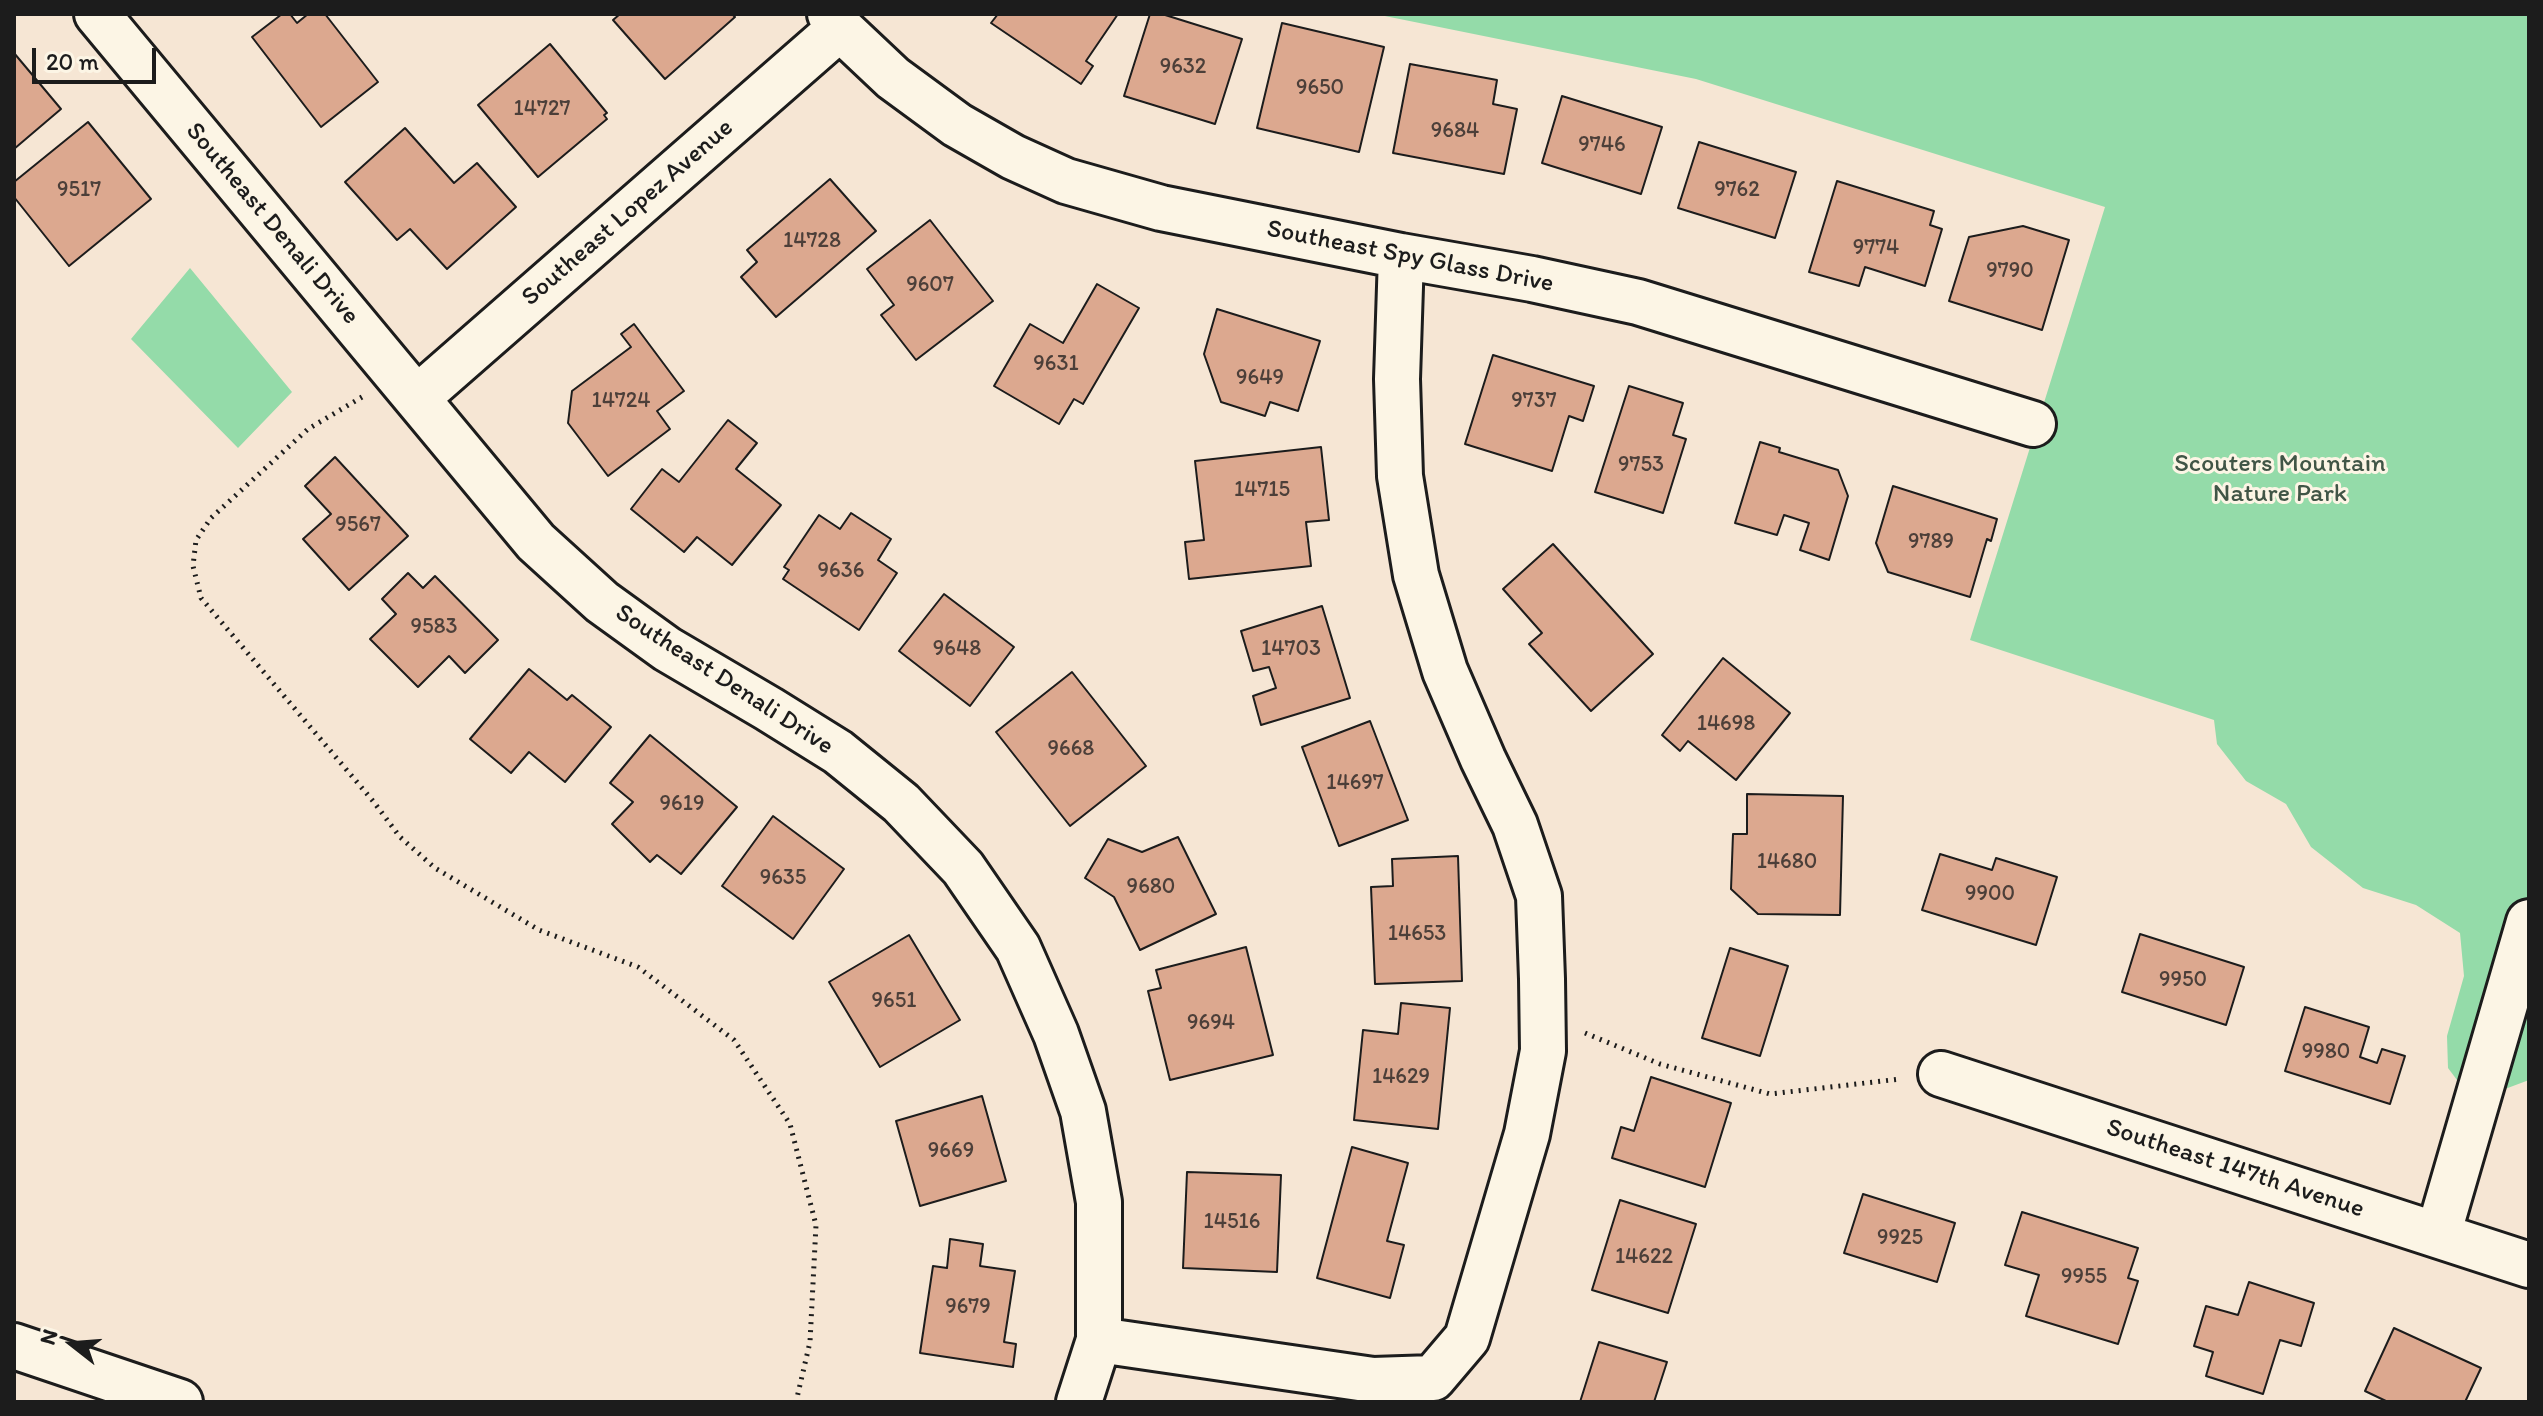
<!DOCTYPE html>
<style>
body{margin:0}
#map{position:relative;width:2543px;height:1416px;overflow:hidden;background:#f6e6d4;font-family:Itim,sans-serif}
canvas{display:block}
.frame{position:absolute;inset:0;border:16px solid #1c1c1c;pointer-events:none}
.north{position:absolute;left:32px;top:1304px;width:80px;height:80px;-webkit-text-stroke:6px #fcf5e5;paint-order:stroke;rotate:287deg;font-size:22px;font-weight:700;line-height:32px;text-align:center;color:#1c1c1c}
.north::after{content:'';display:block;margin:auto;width:28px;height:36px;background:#1c1c1c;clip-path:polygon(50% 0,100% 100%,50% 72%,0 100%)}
.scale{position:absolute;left:32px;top:48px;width:124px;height:36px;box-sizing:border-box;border:4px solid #1c1c1c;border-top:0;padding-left:10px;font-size:24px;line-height:28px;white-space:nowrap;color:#1c1c1c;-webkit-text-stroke:6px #fcf5e5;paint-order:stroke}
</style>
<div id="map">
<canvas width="2543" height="1416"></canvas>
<div class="frame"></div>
<div class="north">N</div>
<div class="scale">20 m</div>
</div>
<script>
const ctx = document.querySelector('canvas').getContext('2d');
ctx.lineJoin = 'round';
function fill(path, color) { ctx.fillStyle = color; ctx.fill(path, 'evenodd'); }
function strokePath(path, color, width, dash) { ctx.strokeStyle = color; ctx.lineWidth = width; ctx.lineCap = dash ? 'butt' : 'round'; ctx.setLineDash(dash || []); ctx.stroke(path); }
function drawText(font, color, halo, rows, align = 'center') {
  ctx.font = font + ' Itim,sans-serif'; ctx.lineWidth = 6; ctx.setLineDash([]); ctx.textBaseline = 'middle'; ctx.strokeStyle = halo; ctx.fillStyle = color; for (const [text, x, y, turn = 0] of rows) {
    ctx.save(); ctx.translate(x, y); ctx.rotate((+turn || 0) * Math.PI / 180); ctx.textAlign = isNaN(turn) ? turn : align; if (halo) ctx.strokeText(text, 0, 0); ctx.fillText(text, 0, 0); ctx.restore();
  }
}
fill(new Path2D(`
 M1375 14H2529V1080L2497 1092 2463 1088 2448 1068 2447 1036 2464 976 2460 933 2416 905 2363 888 2311 847 2286 804 2246 781 2217 744 2214 720 1970 640 2105 207 1696 79Z
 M190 268 292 392 238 448 131 339Z`), '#94dba9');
const building = new Path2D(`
 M282 14H290L297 23 308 14H325L378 82 321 127 252 37Z
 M620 14H732L735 17 665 79 613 20Z
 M998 14H1118L1086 61 1093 66 1081 84 991 23Z
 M1150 14H1162L1242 39 1215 124 1124 96Z
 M1282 23 1384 47 1359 152 1257 128Z
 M550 44 607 113 604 115 607 119 538 177 478 105Z
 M14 53 61 109 14 149Z
 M1410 64 1497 80 1493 104 1517 109 1504 174 1393 153Z
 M1562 96 1662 127 1641 194 1542 163Z
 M88 122 151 199 69 266 14 197V182Z
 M405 128 454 183 477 163 516 207 447 269 410 229 397 240 345 182Z
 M1699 142 1796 172 1775 238 1678 208Z
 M830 179 876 231 776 317 741 277 757 262 747 250Z
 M1837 181 1934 211 1930 225 1942 229 1925 286 1865 267 1859 286 1809 272Z
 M930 220 993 301 916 360 881 315 894 305 867 269Z
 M2023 226 2069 240 2042 330 1949 301 1969 237Z
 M1097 284 1139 308 1083 404 1074 399 1059 424 994 386 1030 324 1063 343Z
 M1217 309 1320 341 1298 411 1270 402 1265 416 1221 402 1204 354Z
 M634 324 684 391 657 411 670 429 608 476 568 423 572 391 631 347 621 334Z
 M1493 355 1594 386 1583 421 1569 416 1552 471 1465 444Z
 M1629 386 1683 403 1673 435 1686 439 1663 513 1595 492Z
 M728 420 757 443 736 469 781 505 732 565 697 537 684 552 631 509 662 469 679 482Z
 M1760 442 1780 448 1779 452 1838 470 1848 496 1829 560 1800 550 1809 523 1784 515 1777 535 1735 523Z
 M1321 447 1329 520 1306 522 1311 566 1189 579 1185 542 1204 540 1195 461Z
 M335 457 408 536 349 590 303 539 331 514 305 486Z
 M1893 486 1997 519 1991 541 1987 539 1970 597 1888 572 1876 543Z
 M851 513 891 539 878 560 897 573 859 630 783 579 789 570 784 567 819 515 840 529Z
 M1553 544 1653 654 1591 711 1529 644 1542 633 1503 589Z
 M408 573 423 588 435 576 498 640 465 673 449 656 418 687 370 639 396 614 382 599Z
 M944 594 1014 647 970 706 899 651Z
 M1322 606 1350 698 1261 725 1253 696 1276 688 1269 667 1253 671 1241 631Z
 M1723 658 1790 713 1736 780 1688 741 1680 751 1662 735Z
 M529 669 567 700 572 695 611 727 565 782 529 752 511 773 470 739Z
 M1072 672 1146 766 1070 826 996 732Z
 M1370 721 1408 820 1339 846 1302 747Z
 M650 735 737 807 681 874 657 855 650 862 612 824 633 802 610 783Z
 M1747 794 1843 796 1840 915 1758 914 1731 889 1733 834H1747Z
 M773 816 844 869 793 939 722 886Z
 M1178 837 1216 914 1140 950 1114 897 1085 878 1108 839 1142 852Z
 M1940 854 1992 870 1996 858 2057 877 2036 945 1922 910Z
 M1458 856 1462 981 1375 984 1371 887 1393 886 1392 859Z
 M2140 934 2244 967 2226 1025 2122 992Z
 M909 935 960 1020 880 1067 829 982Z
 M1246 947 1273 1055 1170 1080 1148 991 1161 988 1156 970Z
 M1730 948 1788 966 1760 1056 1702 1038Z
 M1401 1003 1450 1008 1438 1129 1354 1120 1363 1030 1398 1034Z
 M2305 1007 2369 1027 2360 1057 2377 1063 2382 1049 2405 1056 2390 1104 2285 1071Z
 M1651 1077 1731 1103 1705 1187 1612 1158 1621 1127 1634 1131Z
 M982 1096 1006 1181 920 1206 896 1121Z
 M1352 1147 1408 1163 1387 1241 1404 1245 1390 1298 1317 1278Z
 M1187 1172 1281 1175 1277 1272 1183 1268Z
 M1863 1194 1955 1223 1937 1282 1844 1253Z
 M1620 1200 1696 1224 1668 1313 1592 1290Z
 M2022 1212 2138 1248 2128 1278 2138 1281 2118 1344 2026 1316 2039 1275 2005 1265Z
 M950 1239 983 1244 980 1266 1015 1271 1004 1342 1016 1344 1013 1367 920 1353 933 1266 947 1268Z
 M2249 1282 2314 1303 2301 1346 2280 1340 2263 1394 2206 1376 2213 1352 2194 1346 2206 1306 2238 1315Z
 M2394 1328 2481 1368 2465 1402H2388L2365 1391Z
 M1599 1342 1667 1362 1654 1402H1580Z`);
fill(building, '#dca88f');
strokePath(building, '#1c1c1c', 2);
const minor = new Path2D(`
 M97 14 536 542 602 602 667 649 769 709 838 752 901 803 963 868 1018 948 1056 1034 1083 1111 1099 1202V1340L1079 1402
 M830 14 840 28 893 78 957 125 1013 157 1066 181 1161 208 1401 256 1532 279 1638 302 2033 424
 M417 398 840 28
 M1941 1074 2529 1265
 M2438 1235 2529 922
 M1099 1340 1373 1380 1433 1378 1467 1338 1527 1134 1543 1051 1542 979 1539 896 1515 825 1483 759 1445 671 1416 575 1400 476 1397 379 1401 256
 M14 1346 180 1402`);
strokePath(minor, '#1c1c1c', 50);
strokePath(new Path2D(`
 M362 397 308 429 211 518 196 540 193 566 201 598 373 801 400 837 435 868 539 930 638 967 734 1040 790 1124 816 1225 810 1342 796 1402
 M1585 1033 1660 1064 1770 1094 1900 1079`), '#1c1c1c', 5, [2, 6]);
strokePath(minor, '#fcf5e5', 44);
drawText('22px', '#4c3f39', null, [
 ["9632",1183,67],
 ["9650",1320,88],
 ["14727",542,109],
 ["9684",1455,131],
 ["9746",1602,145],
 ["9517",79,190],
 ["9762",1737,190],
 ["14728",812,241],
 ["9774",1876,248],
 ["9790",2010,271],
 ["9607",930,285],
 ["9631",1056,364],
 ["9649",1260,378],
 ["14724",621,401],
 ["9737",1534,401],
 ["9753",1641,465],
 ["14715",1262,490],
 ["9567",358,525],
 ["9789",1931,542],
 ["9636",841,571],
 ["9583",434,627],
 ["9648",957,649],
 ["14703",1291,649],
 ["14698",1726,724],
 ["9668",1071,749],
 ["14697",1355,783],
 ["9619",682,804],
 ["14680",1787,862],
 ["9635",783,878],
 ["9680",1151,887],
 ["9900",1990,894],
 ["14653",1417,934],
 ["9950",2183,980],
 ["9651",894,1001],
 ["9694",1211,1023],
 ["9980",2326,1052],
 ["14629",1401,1077],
 ["9669",951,1151],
 ["14516",1232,1222],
 ["9925",1900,1238],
 ["14622",1644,1257],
 ["9955",2084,1277],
 ["9679",968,1307]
]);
drawText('26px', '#1c1c1c', '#fcf5e5', [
 ["Southeast Lopez Avenue",628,213,-41],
 ["Southeast Denali Drive",272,224,50],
 ["Southeast Spy Glass Drive",1410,257,11],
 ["Southeast Denali Drive",724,680,33],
 ["Southeast 147th Avenue",2235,1169,18]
]);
drawText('26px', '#405546', '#fcf5e5', [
 ["Scouters Mountain",2280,464],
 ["Nature Park",2280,494]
]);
</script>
